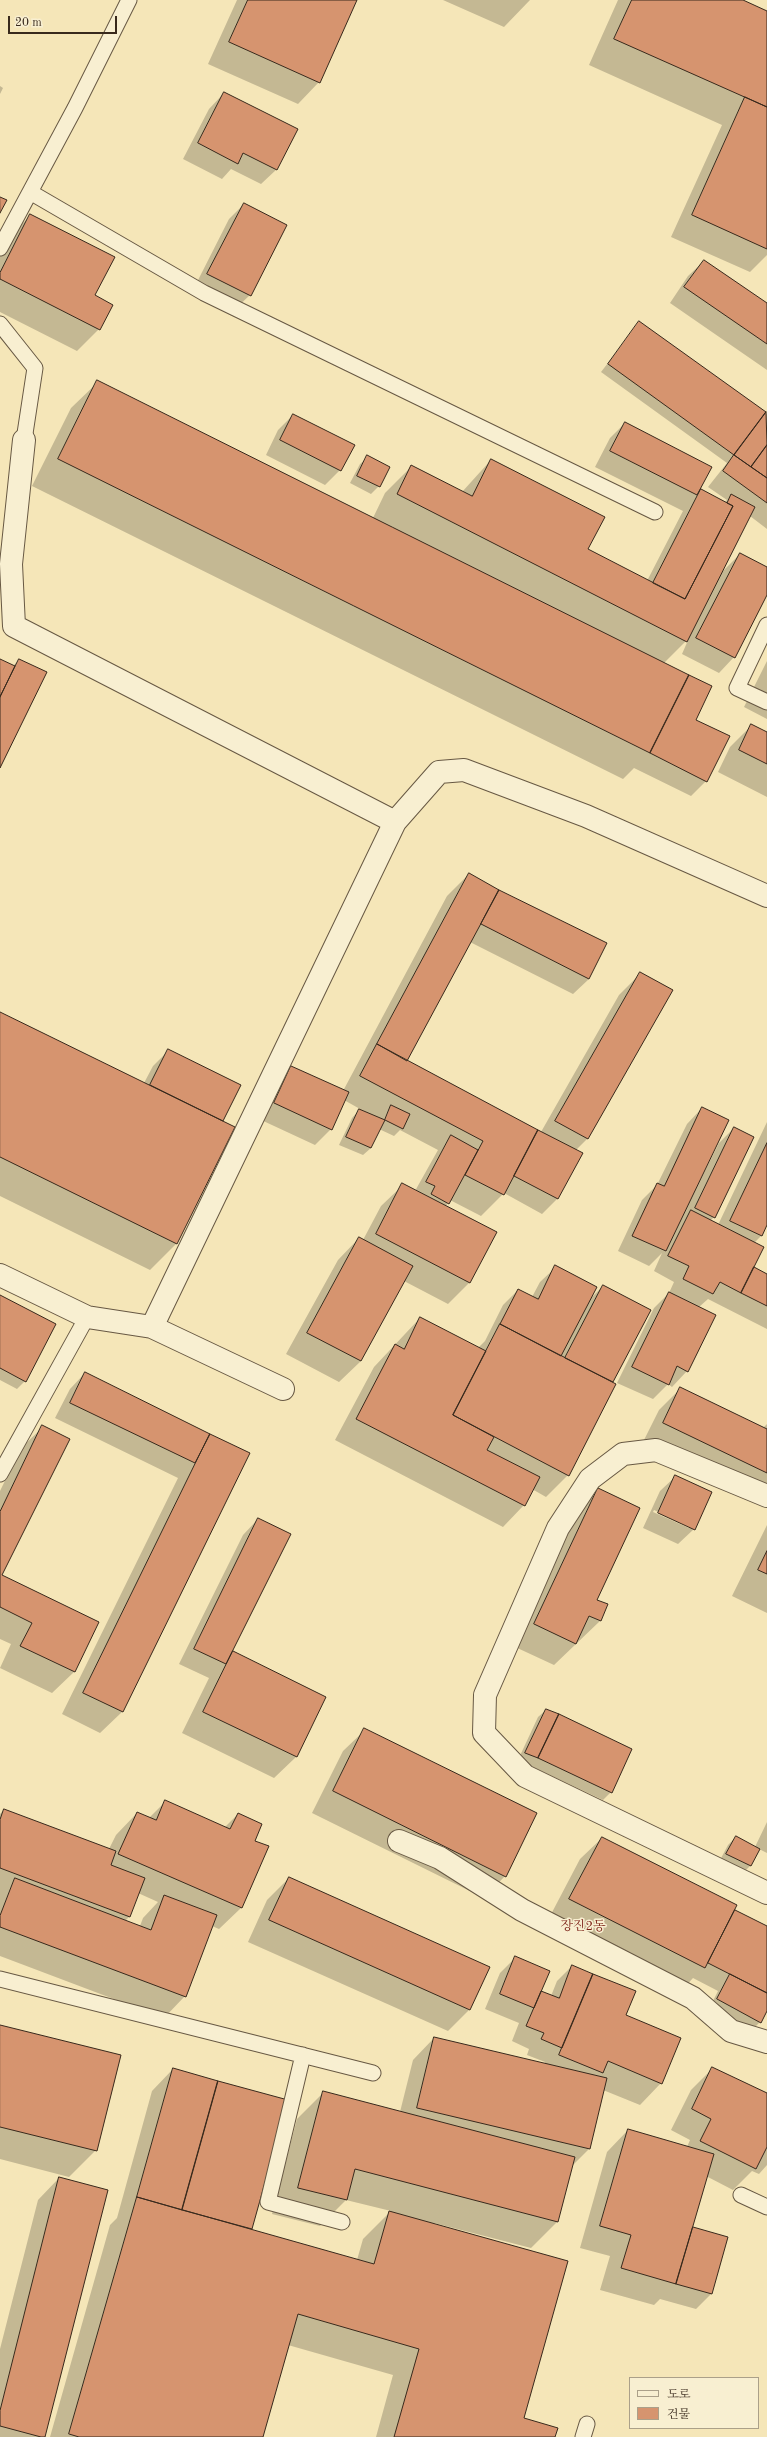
<!DOCTYPE html>
<meta charset="utf-8">
<style>
body{margin:0}
#map{position:relative;width:767px;height:2437px;overflow:hidden;background:#f5e6b8;font-family:"Old Standard TT","Noto Serif KR",serif}
canvas{display:block}
.legend{position:absolute;left:629px;top:2377px;width:130px;height:52px;box-sizing:border-box;background:#f8efd1;border:1px solid #aba089;margin:0;padding:5px 7px;list-style:none;font-size:12px;color:#38291c}
.legend li{display:flex;align-items:center;gap:8px;height:20px}
.legend b{width:20px;border:1px solid #aba089}
.scale{position:absolute;left:8px;top:16px;width:109px;height:18px;box-sizing:border-box;border:2px solid #38291c;border-top:0;padding-left:5px;font-size:12px;line-height:14px;white-space:nowrap;color:#38291c;-webkit-text-stroke:3px #f8efd1;paint-order:stroke}
</style>
<div id="map">
<canvas width="767" height="2437"></canvas>
<ul class="legend">
<li><b style="height:5px;background:#f8efd1"></b>도로</li>
<li><b style="height:11px;background:#d6946f"></b>건물</li>
</ul>
<div class="scale">20 m</div>
</div>
<script>
const ctx = document.querySelector('canvas').getContext('2d');
ctx.lineJoin = 'round';
function fill(path, color) { ctx.fillStyle = color; ctx.fill(path, 'evenodd'); }
function strokePath(path, color, width, dash) { ctx.strokeStyle = color; ctx.lineWidth = width; ctx.lineCap = dash ? 'butt' : 'round'; ctx.setLineDash(dash || []); ctx.stroke(path); }
function drawText(font, color, halo, rows, align = 'center') {
  ctx.font = font + ' "Old Standard TT","Noto Serif KR",serif'; ctx.lineWidth = 3; ctx.setLineDash([]); ctx.textBaseline = 'middle'; ctx.strokeStyle = halo; ctx.fillStyle = color; for (const [text, x, y, turn = 0] of rows) {
    ctx.save(); ctx.translate(x, y); ctx.rotate((+turn || 0) * Math.PI / 180); ctx.textAlign = isNaN(turn) ? turn : align; if (halo) ctx.strokeText(text, 0, 0); ctx.fillText(text, 0, 0); ctx.restore();
  }
}
fill(new Path2D(`
 M237 0H356L319 82 298 104 208 64Z
 M443 0H530L504 27Z
 M618 0H741L767 12V255L750 272 671 237 722 125 589 65Z
 M0 86 3 88 0 94Z
 M224 93 277 169 261 184 231 169 222 179 183 159 209 109Z
 M244 204 250 295 234 310 193 290 229 219Z
 M31 215 94 296 99 329 77 351 0 312V254L9 237Z
 M704 261 767 305V370L670 303 688 276Z
 M639 323 767 414V529L750 516 721 573 740 554 767 568V593L734 657 719 673 682 654 689 638 664 663 694 720 706 781 691 796 634 768 623 779 32 486 71 408 98 382 373 518 385 493 412 466 462 492 491 460 586 550 647 581 683 511 595 467 610 438 625 423 699 490 724 503 727 500 708 487 727 463 601 372Z
 M293 415 340 470 325 485 266 455 278 430Z
 M368 457 379 486 371 494 350 483 360 464Z
 M0 660 13 666 19 660 0 766Z
 M767 661V719L744 707Z
 M751 726 767 733V797L718 772 730 747Z
 M469 874 499 890 589 979 573 994 470 942 406 1061 541 1132 619 995 641 973 671 990 587 1139 575 1151 557 1199 542 1214 504 1193 481 1216 450 1200 445 1207 470 1282 448 1304 404 1281 361 1361 339 1382 286 1354 338 1260 359 1238 363 1240 381 1206 403 1185 415 1191 438 1150 400 1130 394 1136 379 1129 371 1148 363 1155 339 1145 352 1118 360 1109 344 1100 331 1129 315 1145 259 1119 276 1082 291 1067 343 1091 447 896Z
 M0 1013 144 1083 153 1066 168 1051 222 1120 176 1244 150 1270 0 1196Z
 M702 1108 677 1226 719 1143 734 1128 714 1217 710 1221 718 1225 767 1122V1223L761 1236 754 1243 753 1268 767 1275V1329L708 1299 699 1307 687 1371 672 1387 668 1384 653 1399 617 1383 654 1308 669 1293 674 1282 654 1271 662 1253 649 1266 618 1251 642 1200 657 1185 687 1124Z
 M556 1267 589 1300 603 1286 650 1310 612 1383 568 1475 546 1497 532 1489 524 1505 503 1527 335 1440 374 1367 420 1318 478 1348 485 1341 503 1305 518 1290 532 1297 540 1282Z
 M0 1297 25 1381 17 1389 0 1380Z
 M85 1373 249 1454 122 1712 100 1733 62 1714 178 1478 55 1418 70 1389Z
 M681 1388 763 1428 767 1424V1505L642 1444 659 1410Z
 M43 1427 1 1576 98 1623 74 1672 52 1693 0 1668 11 1644 0 1639V1491L21 1448Z
 M676 1476 694 1529 678 1544 643 1528 660 1491ZM654 1510 689 1526V1528L653 1512Z
 M598 1490 596 1600 607 1605 600 1621 554 1665 513 1646 577 1511Z
 M258 1519 230 1655 233 1652 325 1697 296 1757 274 1778 182 1733 209 1678 179 1664 243 1535Z
 M767 1525V1613L732 1596Z
 M546 1710 611 1792 603 1800 518 1760 538 1717Z
 M365 1730 505 1876 484 1898 312 1813 343 1751Z
 M165 1802 224 1828 238 1814 254 1841 268 1847 241 1908 219 1929 212 1926 185 1996 164 2018 0 1956V1814L4 1810 109 1849 116 1835 137 1813 149 1818ZM138 1893 158 1902 143 1918 140 1926 125 1921 129 1917Z
 M767 1822V1853L759 1849 750 1866 742 1874 719 1862 728 1845 736 1837 755 1847Z
 M602 1838 732 1914 735 1911 767 1927V2009L760 2022 752 2030 710 2007 718 1991 693 1978 683 1989 548 1920 580 1859Z
 M289 1878 469 2010 448 2031 248 1942 267 1900Z
 M515 1958 540 1991 551 1996 557 1981 572 1966 625 2015 661 2083 640 2105 603 2090 589 2149 572 2166 557 2222 531 2248 434 2223 522 2419 554 2437H376L393 2375 288 2345 262 2437H50L110 2225 117 2218 152 2091 173 2069 287 2101 250 2230 357 2260 363 2239 391 2211 346 2200 320 2226 272 2214 297 2119 324 2092 400 2112 413 2060 434 2038 544 2064 545 2062 527 2055 529 2049 512 2041 519 2023 485 2009 500 1973Z
 M0 2026 96 2150 69 2177 0 2159Z
 M713 2068 767 2095V2165L759 2174 752 2171 733 2190 706 2176 690 2231 693 2228 727 2238 711 2294 696 2309 660 2299 654 2305 600 2290 610 2256 580 2248 607 2152 628 2130 687 2147 690 2140 671 2130 691 2090Z
 M59 2178 44 2437H0V2349L38 2200Z`), '#0003');
const building = new Path2D(`
 M248 0H357L320 83 229 42Z
 M632 0H743L767 11V107L614 39Z
 M224 92 298 129 277 170 243 153 238 164 198 143Z
 M745 97 767 107V249L692 215Z
 M0 197 7 200 0 213Z
 M244 203 287 225 251 296 207 274Z
 M30 214 115 257 95 295 113 305 100 330 0 279V273Z
 M704 260 767 303V344L684 287Z
 M639 321 766 412 734 455 608 364Z
 M97 380 689 675 650 753 58 459Z
 M766 412 767 445 751 467 734 455Z
 M293 414 355 445 341 471 280 440Z
 M625 422 712 467 697 495 610 451Z
 M767 445V478L751 467Z
 M367 455 390 467 380 487 357 476Z
 M734 455 767 478V503L723 471Z
 M491 459 605 517 588 549 685 599 733 506 727 503 731 494 755 507 687 642 397 494 411 465 472 496Z
 M701 489 733 506 685 599 653 583Z
 M740 553 767 567V595L735 658 696 638Z
 M0 659 15 666 0 697Z
 M19 659 47 672 0 768V697Z
 M689 675 712 686 696 720 730 736 707 782 650 753Z
 M751 724 767 732V764L739 750Z
 M469 873 499 890 407 1061 377 1044Z
 M499 890 607 943 589 979 481 924Z
 M640 972 673 990 588 1139 555 1121Z
 M0 1012 235 1127 177 1244 0 1157Z
 M377 1044 538 1130 504 1195 465 1175 483 1141 360 1076Z
 M168 1049 241 1085 223 1121 150 1085Z
 M291 1066 349 1092 332 1130 274 1103Z
 M391 1105 410 1114 403 1129 385 1120Z
 M702 1107 729 1120 666 1251 632 1236 657 1183 664 1186Z
 M359 1109 385 1120 371 1148 346 1137Z
 M734 1127 754 1137 715 1218 695 1208Z
 M538 1130 583 1153 558 1199 514 1176Z
 M451 1135 478 1150 449 1204 431 1194 435 1186 426 1182Z
 M767 1143V1225L762 1236 730 1221Z
 M402 1183 497 1232 470 1283 376 1234Z
 M691 1210 764 1247 741 1293 720 1282 713 1294 683 1279 689 1266 668 1256Z
 M359 1237 413 1266 361 1361 307 1333Z
 M555 1265 597 1287 561 1356 500 1324 518 1289 538 1299Z
 M754 1267 767 1274V1306L741 1293Z
 M603 1285 651 1310 613 1382 565 1358Z
 M669 1292 716 1315 688 1372 677 1366 669 1385 632 1367Z
 M0 1295 56 1324 26 1382 0 1368Z
 M420 1317 486 1351 453 1415 494 1437 487 1450 540 1477 525 1506 356 1419 395 1344 404 1349Z
 M500 1324 616 1384 569 1476 453 1415Z
 M85 1372 210 1434 195 1463 70 1403Z
 M680 1387 767 1429V1473L663 1423Z
 M42 1425 70 1439 2 1575 99 1622 75 1672 20 1646 32 1623 0 1607V1512Z
 M210 1434 250 1453 123 1712 83 1693Z
 M675 1475 712 1492 695 1530 658 1513Z
 M598 1488 640 1508 597 1600 608 1604 601 1621 589 1616 576 1644 534 1624Z
 M258 1518 291 1534 226 1664 194 1649Z
 M767 1551V1574L758 1570Z
 M233 1651 326 1697 297 1757 203 1712Z
 M546 1709 559 1714 538 1758 525 1753Z
 M559 1714 632 1749 612 1793 538 1758Z
 M364 1728 537 1813 506 1877 333 1791Z
 M165 1800 230 1829 238 1813 262 1824 255 1841 269 1846 242 1908 118 1854 137 1812 156 1820Z
 M4 1809 116 1851 111 1865 145 1878 130 1917 0 1868V1820Z
 M736 1836 760 1849 751 1866 726 1854Z
 M602 1837 737 1905 705 1968 569 1899Z
 M289 1877 490 1967 470 2010 269 1920Z
 M15 1878 151 1930 164 1895 217 1915 186 1997 0 1927V1916Z
 M735 1910 767 1926V1993L708 1963Z
 M515 1956 550 1971 534 2008 500 1994Z
 M572 1965 593 1974 562 2048 541 2039 544 2033 526 2026 541 1991 559 1998Z
 M593 1974 636 1991 626 2015 681 2038 662 2084 608 2061 603 2073 559 2055Z
 M730 1974 767 1993V2011L761 2023 717 1999Z
 M0 2025 121 2055 97 2151 0 2127Z
 M434 2037 607 2078 590 2149 417 2108Z
 M712 2067 767 2093V2147L756 2169 700 2141 711 2119 692 2109Z
 M173 2068 218 2081 182 2210 137 2197Z
 M218 2081 288 2100 252 2229 182 2210Z
 M323 2091 575 2157 558 2222 355 2169 347 2200 298 2188Z
 M628 2129 714 2154 676 2284 621 2268 631 2235 600 2226Z
 M59 2177 108 2190 45 2437H41L0 2426V2411Z
 M137 2197 374 2264 389 2211 568 2261 524 2418 558 2428 555 2437H394L419 2349 298 2314 263 2437H79L69 2434Z
 M693 2227 728 2237 712 2294 676 2284Z`);
fill(building, '#d6946f');
strokePath(building, '#38291c', 1);
const lane = new Path2D(`
 M30 192 204 293 655 512
 M0 248 75 108 129 0
 M0 324 35 368 24 440
 M767 625 737 688 767 702
 M0 1474 87 1317
 M0 1979 373 2073
 M303 2055 268 2202 342 2222
 M741 2195 767 2207
 M583 2437 587 2424`);
const street = new Path2D(`
 M24 440 11 564 14 626 395 822
 M0 1275 87 1317 152 1327 283 1389
 M152 1327 395 822 439 772 464 770 586 816 767 896
 M767 1496 656 1450 623 1454 590 1479 558 1528 485 1695 484 1733 525 1776 767 1893
 M399 1841 440 1858 522 1910 693 1998 731 2031 767 2042`);
strokePath(lane, '#675843', 17);
strokePath(street, '#675843', 24);
strokePath(lane, '#f8efd1', 15);
strokePath(street, '#f8efd1', 22);
drawText('13px', '#7a1f14', '#f8efd1', [
 ["장진2동",583,1927]
]);
</script>
